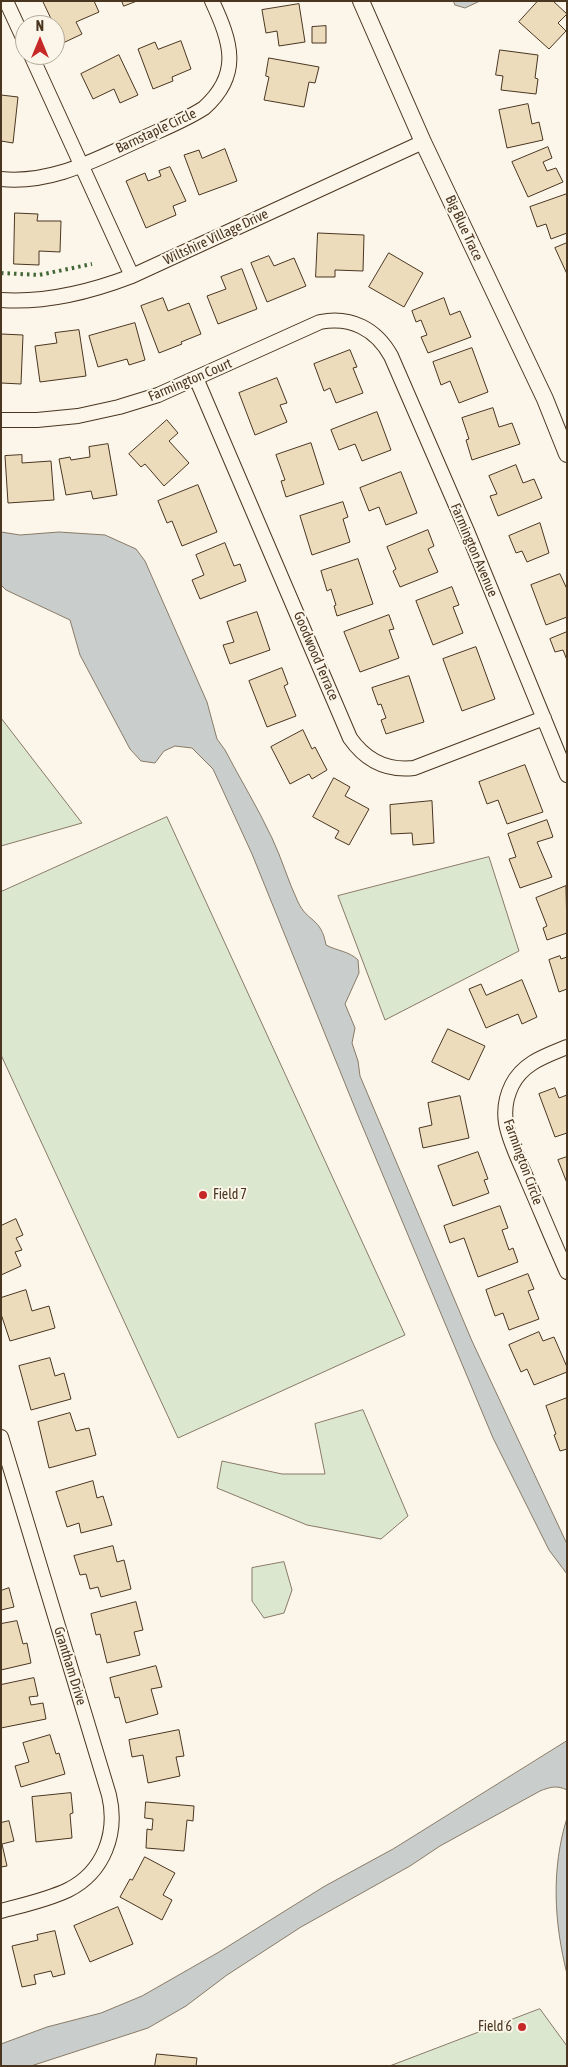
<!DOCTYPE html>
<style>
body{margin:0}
#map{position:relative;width:568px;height:2067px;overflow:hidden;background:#fbf6e9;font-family:"Asap Condensed",sans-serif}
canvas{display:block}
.frame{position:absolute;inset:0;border:2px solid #4a3520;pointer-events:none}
.north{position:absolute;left:15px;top:15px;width:50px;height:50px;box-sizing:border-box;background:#fbf6e9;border:1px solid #b4a999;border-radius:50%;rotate:0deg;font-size:14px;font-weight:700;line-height:20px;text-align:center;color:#4a3520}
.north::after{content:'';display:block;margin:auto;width:18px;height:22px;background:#c62828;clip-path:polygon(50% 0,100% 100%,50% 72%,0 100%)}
</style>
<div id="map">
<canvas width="568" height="2067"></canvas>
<div class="frame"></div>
<div class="north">N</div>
</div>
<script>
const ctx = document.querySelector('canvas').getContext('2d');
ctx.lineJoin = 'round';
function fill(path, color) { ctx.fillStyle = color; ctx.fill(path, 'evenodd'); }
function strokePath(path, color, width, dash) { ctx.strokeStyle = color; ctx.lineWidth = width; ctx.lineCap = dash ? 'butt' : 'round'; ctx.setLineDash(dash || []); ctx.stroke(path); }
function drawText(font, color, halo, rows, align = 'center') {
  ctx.font = font + ' "Asap Condensed",sans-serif'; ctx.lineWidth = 4; ctx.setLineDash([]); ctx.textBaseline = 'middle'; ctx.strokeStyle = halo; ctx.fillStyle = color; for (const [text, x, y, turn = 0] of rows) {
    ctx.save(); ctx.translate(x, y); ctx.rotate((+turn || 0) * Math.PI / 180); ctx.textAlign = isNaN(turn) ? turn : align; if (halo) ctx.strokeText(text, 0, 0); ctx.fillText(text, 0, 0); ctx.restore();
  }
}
const green = new Path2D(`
 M1 718 82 823 1 846Z
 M167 817 405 1335 178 1438 1 1055V892Z
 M489 857 519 951 385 1020 338 896Z
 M363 1410 408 1516 381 1539 307 1525 217 1488 222 1461 282 1474H325L315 1424Z
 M284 1562 292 1590 284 1613 264 1618 252 1601V1568Z
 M540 2009 567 2046V2066H390Z`);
fill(green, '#dce7d0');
strokePath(green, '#887966', 1);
const water = new Path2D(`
 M454 1H480L465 8 455 5Z
 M1 532 20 535 59 532 105 535 136 549 145 561 207 702 217 739 225 750C240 779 258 808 272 838 282 859 288 881 298 902 308 923 321 917 326 945 337 951 349 951 358 960L359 973 345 1004 355 1028 352 1043 358 1061 360 1076 472 1341 567 1544V1574L549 1550 493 1438 359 1118 252 854 213 769 192 748 175 746 164 751 155 763 141 761 130 749 80 655 70 620 6 590 1 585Z
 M567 1741V1790C557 1785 550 1787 540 1791L440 1846 410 1866 301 1927 227 1975 186 2006 148 2028 31 2066H1V2044L47 2027 101 2013 142 1996 219 1952 325 1886 393 1849Z
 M567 1818V1974C554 1922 551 1869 567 1818Z`);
fill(water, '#c9cecd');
strokePath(water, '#887966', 1);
const building = new Path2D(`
 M43 1H94L99 12 76 22 82 34 63 43Z
 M122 1H137L124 6Z
 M538 1H553L567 14 558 23 566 31 549 49 519 22Z
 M299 4 305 42 279 46 277 31 266 33 262 10Z
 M326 26V43H312V27Z
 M181 41 191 69 172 77 173 81 153 89 138 49 155 42 158 49Z
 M500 50 538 55 535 78 538 79 536 94 501 90 503 76 496 75Z
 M119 55 138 95 120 103 114 89 93 99 81 74Z
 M269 58 319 67 315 83 309 82 304 107 264 100 269 77 266 76Z
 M1 95 18 97 13 143 1 141Z
 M528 104 532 124 539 122 543 140 507 148 499 110Z
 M548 147 552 158 543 162 547 171 556 168 563 182 528 197 512 162Z
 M225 149 237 181 199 195 184 155 199 150 202 158Z
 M170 167 186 201 173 206 176 215 146 228 126 181 145 173 148 181 161 176 159 171Z
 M567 194V233L551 239 546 224 537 227 530 207Z
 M15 213 38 214 37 221H61L60 252 39 251V265L14 264Z
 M318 233 364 235 363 271 335 270V277H316Z
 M567 243V274L555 248Z
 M389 253 423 273 404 307 369 287Z
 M269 256 274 266 294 258 306 286 267 302 251 263Z
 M242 269 257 309 218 324 207 296 226 289 221 277Z
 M163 298 168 311 189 303 201 334 181 342 182 344 159 353 141 306Z
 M444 298 450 315 460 311 471 337 428 353 421 337 427 335 421 320 416 322 412 311Z
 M135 323 145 360 129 365 127 359 98 367 89 336Z
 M79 330 86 376 40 382 35 346 57 343 55 333Z
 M1 334 23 335 21 384 1 383Z
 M472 348 488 392 459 403 450 381 441 385 433 362Z
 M350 350 357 367 353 368 363 393 336 403 330 388 324 391 314 364Z
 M277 378 287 403 280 405 287 422 255 435 239 393Z
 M493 408 499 427 512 423 520 444 472 460 466 440 469 439 462 418Z
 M377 412 391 450 362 461 355 444 339 450 331 430Z
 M167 420 178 433 169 441 189 463 164 486 145 464 141 467 129 454Z
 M311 443 324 484 286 497 281 481 285 480 276 455Z
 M108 444 117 495 93 499 91 491 66 495 59 459 70 457 71 460 90 457 89 447Z
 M22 455V463L51 461 54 500 8 503 5 456Z
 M516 465 523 483 534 479 542 498 498 516 490 496 497 494 489 476Z
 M401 472 417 513 386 525 379 507 369 511 360 488Z
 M198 485 217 532 182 546 172 521 167 523 158 501Z
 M343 502 348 517 343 519 350 542 312 555 300 516Z
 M540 523 549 553 527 562 522 551 516 553 509 536Z
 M428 530 434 546 428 549 438 572 400 587 393 571 396 569 387 547Z
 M225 543 234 566 240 564 246 581 200 599 192 580 204 575 196 555Z
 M358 559 373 604 337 616 334 606 336 605 331 589 327 591 321 571Z
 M560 574 567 589V617L546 625 531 585Z
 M452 587 459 605 453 607 463 633 433 645 416 601Z
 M257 612 270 650 230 664 223 645 234 642 227 622Z
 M389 615 394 629 389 630 399 658 360 672 344 632Z
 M567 632V660L563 650 555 652 550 639Z
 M476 647 495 699 462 711 443 659Z
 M282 668 288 684 284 686 296 716 267 727 249 681Z
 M409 676 424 722 386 734 381 720 386 718 381 704 378 705 372 688Z
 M303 730 312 749 315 747 327 770 312 779 309 774 290 784 271 747Z
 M525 765 543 812 507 824 498 800 487 804 479 782Z
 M334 778 350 787 345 796 369 809 349 845 335 838 339 831 313 817Z
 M432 801 434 843 413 845 412 833 391 834 390 805Z
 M547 820 553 837 537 842 552 877 520 888 509 859 516 857 508 834Z
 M566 886 567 933 547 940 543 928 547 926 536 898Z
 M560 956 561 959 567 957V989L559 992 549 960Z
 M522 980 537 1017 522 1024 518 1014 486 1028 469 989 481 984 486 995Z
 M448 1029 485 1046 469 1080 432 1062Z
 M555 1088 559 1098 567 1095V1133L555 1137 539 1094Z
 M460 1096 469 1138 423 1148 419 1128 432 1125 428 1103Z
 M478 1152 488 1179 484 1180 489 1193 453 1206 438 1166Z
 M567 1157V1183L558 1160Z
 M500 1206 508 1228 502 1230 509 1250 513 1248 518 1262 478 1277 464 1238 450 1243 444 1226Z
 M16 1219 23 1235 16 1238 22 1250 15 1252 21 1266 1 1275V1226Z
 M528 1274 534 1289 528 1291 539 1319 509 1330 503 1313 495 1316 486 1290Z
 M26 1290 32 1311 49 1306 55 1328 10 1341 1 1314V1298Z
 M539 1332 543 1341 554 1337 567 1367V1372L534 1385 527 1369 521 1372 509 1345Z
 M50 1358 55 1376 64 1373 71 1399 31 1410 19 1366Z
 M567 1398V1449L560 1451 554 1435 556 1434 546 1406Z
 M70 1413 76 1431 89 1428 96 1455 49 1468 38 1422Z
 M93 1481 97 1498 103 1496 112 1525 81 1533 79 1523 67 1527 56 1492Z
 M113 1546 117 1562 124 1560 131 1589 101 1597 98 1587 90 1589 86 1574 80 1575 74 1556Z
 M9 1588 14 1607 1 1610V1591Z
 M136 1602 143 1630 134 1632 140 1655 107 1663 100 1634 96 1635 91 1614Z
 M17 1621 23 1644 27 1643 31 1663 1 1670V1624Z
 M156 1666 162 1687 151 1689 158 1714 126 1723 119 1697 115 1698 110 1678Z
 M34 1678 38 1696 29 1697 31 1705 43 1703 46 1719 1 1728V1685Z
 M179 1730 184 1756 176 1757 180 1776 148 1783 143 1755 132 1757 129 1740Z
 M50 1735 56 1754 59 1753 65 1774 21 1787 15 1766 29 1762 23 1743Z
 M71 1793 73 1813 70 1814 72 1838 36 1842 32 1797Z
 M146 1802 194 1806 193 1821 187 1820 184 1851 146 1848 147 1829 152 1830 153 1819 145 1818Z
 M9 1821 14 1841 2 1844 7 1866 1 1867V1823Z
 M145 1857 175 1873 163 1895 172 1900 162 1920 120 1897 130 1879 132 1880Z
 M118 1907 133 1944 90 1962 74 1926Z
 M55 1931 65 1974 53 1977 51 1971 34 1975 36 1984 22 1987 12 1946 38 1940 37 1935Z
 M157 2054 197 2058 196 2066H155Z`);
fill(building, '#ecdcbc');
strokePath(building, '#4a3520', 1);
const minor = new Path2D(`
 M6 1 25 42
 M31 55 132 276
 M1 179C52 184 94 160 139 140 160 130 184 121 204 108 242 74 231 42 212 1
 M1 300C47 303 90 292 132 276L423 142
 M196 378 350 738C366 761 387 771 414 768L544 718
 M1 420H37L78 416 119 407 158 395 320 322C351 316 376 329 391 356L467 531 567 775
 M567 1047C545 1056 523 1063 512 1085 506 1097 504 1110 506 1123 509 1141 519 1160 526 1177 540 1209 553 1241 567 1272
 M1 1437 109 1795C118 1833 104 1872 68 1890 47 1900 23 1905 1 1911`);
const tertiary = new Path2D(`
 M361 1 423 142 545 399 567 454`);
strokePath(minor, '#4a3520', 16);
strokePath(tertiary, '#4a3520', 18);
strokePath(minor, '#fbf6e9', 14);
strokePath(tertiary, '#fbf6e9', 16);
strokePath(new Path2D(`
 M1 273 39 275 92 264`), '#436837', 4, [2.5, 4]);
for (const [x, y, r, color] of [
 [203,1195,5,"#c62828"],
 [522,2027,5,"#c62828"]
]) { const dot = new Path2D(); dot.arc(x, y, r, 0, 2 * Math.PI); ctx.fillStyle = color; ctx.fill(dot); strokePath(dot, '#fbf6e9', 2); }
drawText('14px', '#4a3520', '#fbf6e9', [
 ["Barnstaple Circle",156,131,-25],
 ["Big Blue Trace",464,228,65],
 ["Wiltshire Village Drive",216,237,-25],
 ["Farmington Court",190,380,-23],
 ["Farmington Avenue",474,550,67],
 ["Goodwood Terrace",316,656,67],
 ["Farmington Circle",523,1162,70],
 ["Grantham Drive",70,1666,73]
]);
drawText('14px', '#4a3520', '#fbf6e9', [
 ["Field 7",213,1195],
 ["Field 6",512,2027,"right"]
], 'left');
</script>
